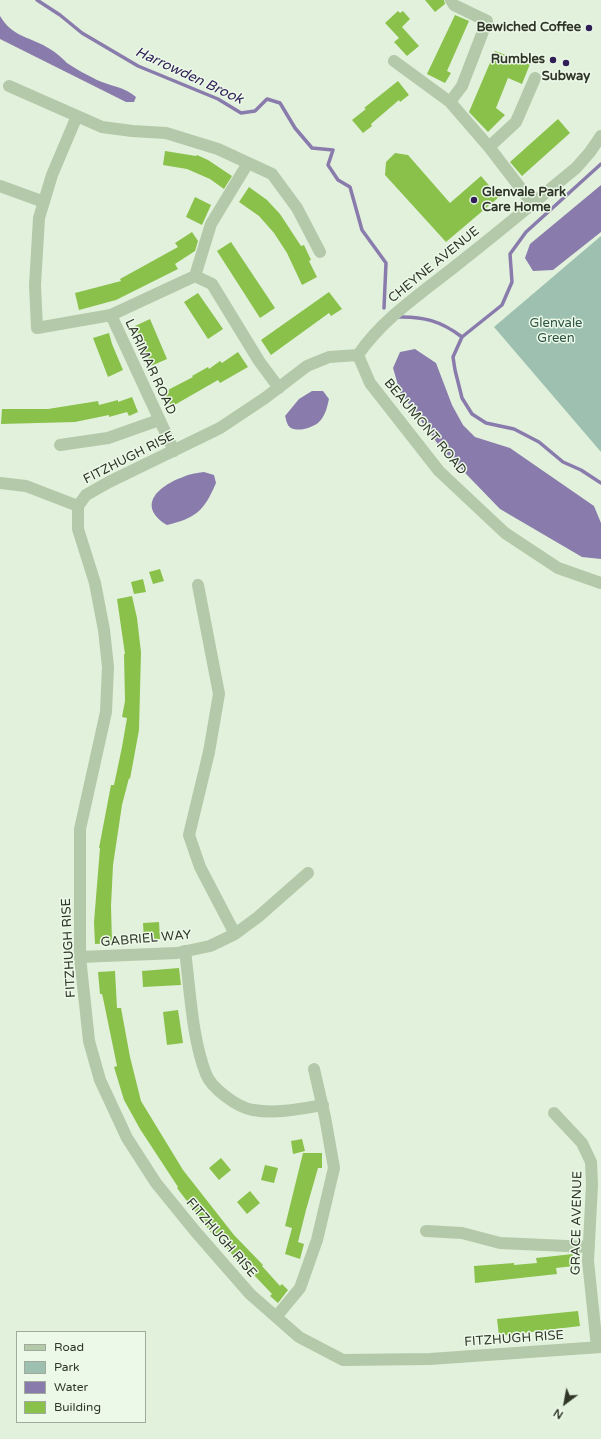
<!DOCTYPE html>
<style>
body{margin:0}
#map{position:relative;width:601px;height:1439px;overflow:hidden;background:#e2f1dc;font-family:"Varela Round",sans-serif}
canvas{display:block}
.legend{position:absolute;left:16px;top:1331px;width:130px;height:92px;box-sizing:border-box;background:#ecf9e9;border:1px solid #a0ab9c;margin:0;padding:5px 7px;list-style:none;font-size:12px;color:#2f3628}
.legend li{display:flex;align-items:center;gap:8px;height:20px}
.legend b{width:20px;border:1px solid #a0ab9c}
.north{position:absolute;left:545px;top:1383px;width:40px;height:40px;-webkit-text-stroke:3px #ecf9e9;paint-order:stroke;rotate:212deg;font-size:11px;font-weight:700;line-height:16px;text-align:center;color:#2f3628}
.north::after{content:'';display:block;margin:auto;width:14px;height:18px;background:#2f3628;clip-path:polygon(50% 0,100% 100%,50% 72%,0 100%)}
</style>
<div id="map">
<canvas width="601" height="1439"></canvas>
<ul class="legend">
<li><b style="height:5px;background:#b3c9a9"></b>Road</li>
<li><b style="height:11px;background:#9dc0b1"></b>Park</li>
<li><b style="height:11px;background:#897cad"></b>Water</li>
<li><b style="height:11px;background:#8ac14a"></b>Building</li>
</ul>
<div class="north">N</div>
</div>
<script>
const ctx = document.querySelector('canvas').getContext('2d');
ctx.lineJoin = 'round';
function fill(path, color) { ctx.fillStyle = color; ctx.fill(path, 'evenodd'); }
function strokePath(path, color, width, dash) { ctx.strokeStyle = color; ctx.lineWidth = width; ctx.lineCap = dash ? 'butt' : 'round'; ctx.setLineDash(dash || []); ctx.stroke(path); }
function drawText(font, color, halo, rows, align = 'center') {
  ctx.font = font + ' "Varela Round",sans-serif'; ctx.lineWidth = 3; ctx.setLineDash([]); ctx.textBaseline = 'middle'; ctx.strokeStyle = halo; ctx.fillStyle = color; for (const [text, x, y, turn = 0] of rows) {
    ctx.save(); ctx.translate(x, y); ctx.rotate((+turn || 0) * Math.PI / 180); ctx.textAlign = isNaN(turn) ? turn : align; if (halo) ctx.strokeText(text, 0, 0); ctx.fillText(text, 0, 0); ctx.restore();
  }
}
fill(new Path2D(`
 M601 236V452L494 327Z`), '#9dc0b1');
fill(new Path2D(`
 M0 16C13 38 32 37 50 49 57 53 62 58 67 63 76 69 87 75 97 80 110 86 125 87 136 97L134 102H126L0 39Z
 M601 185V232L553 270 533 271 525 258 530 244Z
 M415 349 436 363 452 405 463 425 475 437 510 448 594 506 601 523V559L582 557 500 509 440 447 400 392 393 368 400 352Z
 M312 391H323L329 399C327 408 325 416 319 422 313 428 293 434 288 425 286 422 286 418 285 416L299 399Z
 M204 472 214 475 216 483C204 511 196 518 167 525 136 506 158 486 183 477 189 474 197 473 204 472Z`), '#897cad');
strokePath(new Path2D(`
 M37 0 60 15 82 33 138 66 218 99 241 113 255 111 267 99 280 103 295 128 312 148 333 150 328 165 338 180 350 187 362 230 386 263 384 308
 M601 164 526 232 510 254 512 282 502 305 462 337 453 357 455 370 462 398 472 414 486 423 514 429 539 442 563 462 581 470 601 483
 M397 317C423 316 441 321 462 337`), '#897cad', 3.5);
fill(new Path2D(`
 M425 0H444L445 4 435 12Z
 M398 11 400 13 403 11 410 19 402 27 419 46 407 56 394 42 399 38 385 23Z
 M455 15 469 21 447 71 451 73 445 83 427 74Z
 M495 51 530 64 522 84 508 78 496 108 505 115 488 132 469 112Z
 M398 81 409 95 400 102 399 100 371 124 372 126 363 133 352 120 366 109 364 108Z
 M558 119 570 133 522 176 510 162Z
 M165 151 196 156 197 155 208 160 232 176 224 189 210 179 187 169 163 165Z
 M395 153 408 155 450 203 481 176 499 197 446 242 385 175 386 162Z
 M249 187 267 200 280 214 301 246 304 245 311 260 309 261 317 277 302 285 287 253 274 233 259 216 239 202Z
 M195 197 211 205 202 225 186 217Z
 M192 232 198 241 195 251 175 264 178 269 116 300 79 310 75 293 121 281 120 279 178 247 175 243Z
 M231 242 275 308 260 318 217 251Z
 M329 292 342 309 331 316 329 313 271 355 261 340Z
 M198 293 223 329 208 339 184 302Z
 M150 319 167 359 151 366 135 326Z
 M109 333 112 344 123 370 108 377 93 338Z
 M238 352 248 367 220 383 218 380 171 407 164 392 193 377 192 376 208 367 209 369 220 361 222 363Z
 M132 397 138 412 129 416 127 412 109 417V415L75 422 1 424 2 409H48L98 401 99 405 118 400V402Z
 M160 569 164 581 153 584 149 572Z
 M143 579 146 592 134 594 131 582Z
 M132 596 137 618 141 652 139 730 130 779 129 778 122 805 113 865 111 906 112 943 95 944 94 922 100 848H99L111 785H114L122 747 127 718 122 717 125 701 124 654H125L117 599Z
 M159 922 160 939 144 940 143 923Z
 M179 968 181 985 143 987 142 971Z
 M115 971 117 1008H121L130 1057 141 1101 183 1170 234 1235 263 1265 262 1266 280 1286 282 1284 288 1290 278 1303 270 1296 272 1294 253 1274 236 1259 214 1233 212 1234 177 1188 178 1187 140 1129 124 1100 114 1067 117 1066 103 998 102 994H100L98 972Z
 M178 1010 183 1043 167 1045 163 1012Z
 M302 1139 305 1151 293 1154 291 1141Z
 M303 1153H322V1168H318L306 1210 298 1242 304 1244 300 1259 285 1254 292 1228 285 1226Z
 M221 1158 231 1170 219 1180 209 1168Z
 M265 1165 278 1168 274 1183 261 1180Z
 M250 1191 260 1203 247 1214 237 1202Z
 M573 1254 574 1266 556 1268 557 1274 475 1283 474 1266 514 1263V1265L537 1263 536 1258Z
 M578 1311 580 1326 499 1336 497 1319Z`), '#8ac14a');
strokePath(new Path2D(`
 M394 61 450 102 489 147 532 203
 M9 86 102 127 132 131 166 133 218 149 272 174 297 208 320 252
 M450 102 462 86 487 21 454 5 451 0
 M77 116 52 175 39 218 35 285 37 328 111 315 195 276 212 284 259 361 279 388
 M489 147 516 122 535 78
 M0 186 44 202
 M195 276 211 224 248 163
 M111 315 174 451
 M358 355 329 357 307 366 265 398 220 428 109 482 86 495 78 506V529L95 583 104 630 108 667 106 712 80 829V957L89 1041 100 1080 127 1138 156 1183 195 1231 250 1294 299 1337 343 1360 430 1359 601 1347
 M358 355 370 383 439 471 505 533 558 568 601 583
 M358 355C383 318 423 292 458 264 498 233 537 200 576 168L590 152 601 136
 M60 445 108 438 159 420
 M0 483 26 486 78 506
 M198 585 219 694 209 752 189 835 200 867 235 934
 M185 951C190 989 192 1039 206 1074 211 1088 238 1108 253 1110 277 1114 300 1109 323 1105
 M80 957 177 953 210 946 235 934 258 917 308 873
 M554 1113 582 1143 591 1162 592 1185 588 1261 597 1347
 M426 1231 462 1233 500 1243 589 1247
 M276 1317 300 1288 317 1240 334 1168 325 1117 314 1069`), '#b3c9a9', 12);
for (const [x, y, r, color] of [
 [589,28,4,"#2f1f56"],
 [553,60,4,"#2f1f56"],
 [566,63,4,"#2f1f56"],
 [474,200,4,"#2f1f56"]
]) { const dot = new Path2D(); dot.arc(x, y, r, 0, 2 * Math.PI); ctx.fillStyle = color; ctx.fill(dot); strokePath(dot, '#ecf9e9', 1.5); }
drawText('bold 13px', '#2f3628', '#ecf9e9', [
 ["Bewiched Coffee",581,28],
 ["Rumbles",545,60],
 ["Subway",566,77,"center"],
 ["Glenvale Park",482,193,"left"],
 ["Care Home",482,208,"left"]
], 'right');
drawText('13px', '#2f3628', '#ecf9e9', [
 ["CHEYNE AVENUE",434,265,-39],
 ["LARIMAR ROAD",150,367,65],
 ["BEAUMONT ROAD",425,427,50],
 ["FITZHUGH RISE",129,458,-27],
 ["GABRIEL WAY",146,939,-5],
 ["FITZHUGH RISE",69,948,-93],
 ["GRACE AVENUE",577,1223,-89],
 ["FITZHUGH RISE",221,1238,49],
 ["FITZHUGH RISE",514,1339,-4]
]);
drawText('13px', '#2d5444', '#ecf9e9', [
 ["Glenvale",556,324],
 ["Green",556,339]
]);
drawText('italic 14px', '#2f1f56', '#ecf9e9', [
 ["Harrowden Brook",189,76,25]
]);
</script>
